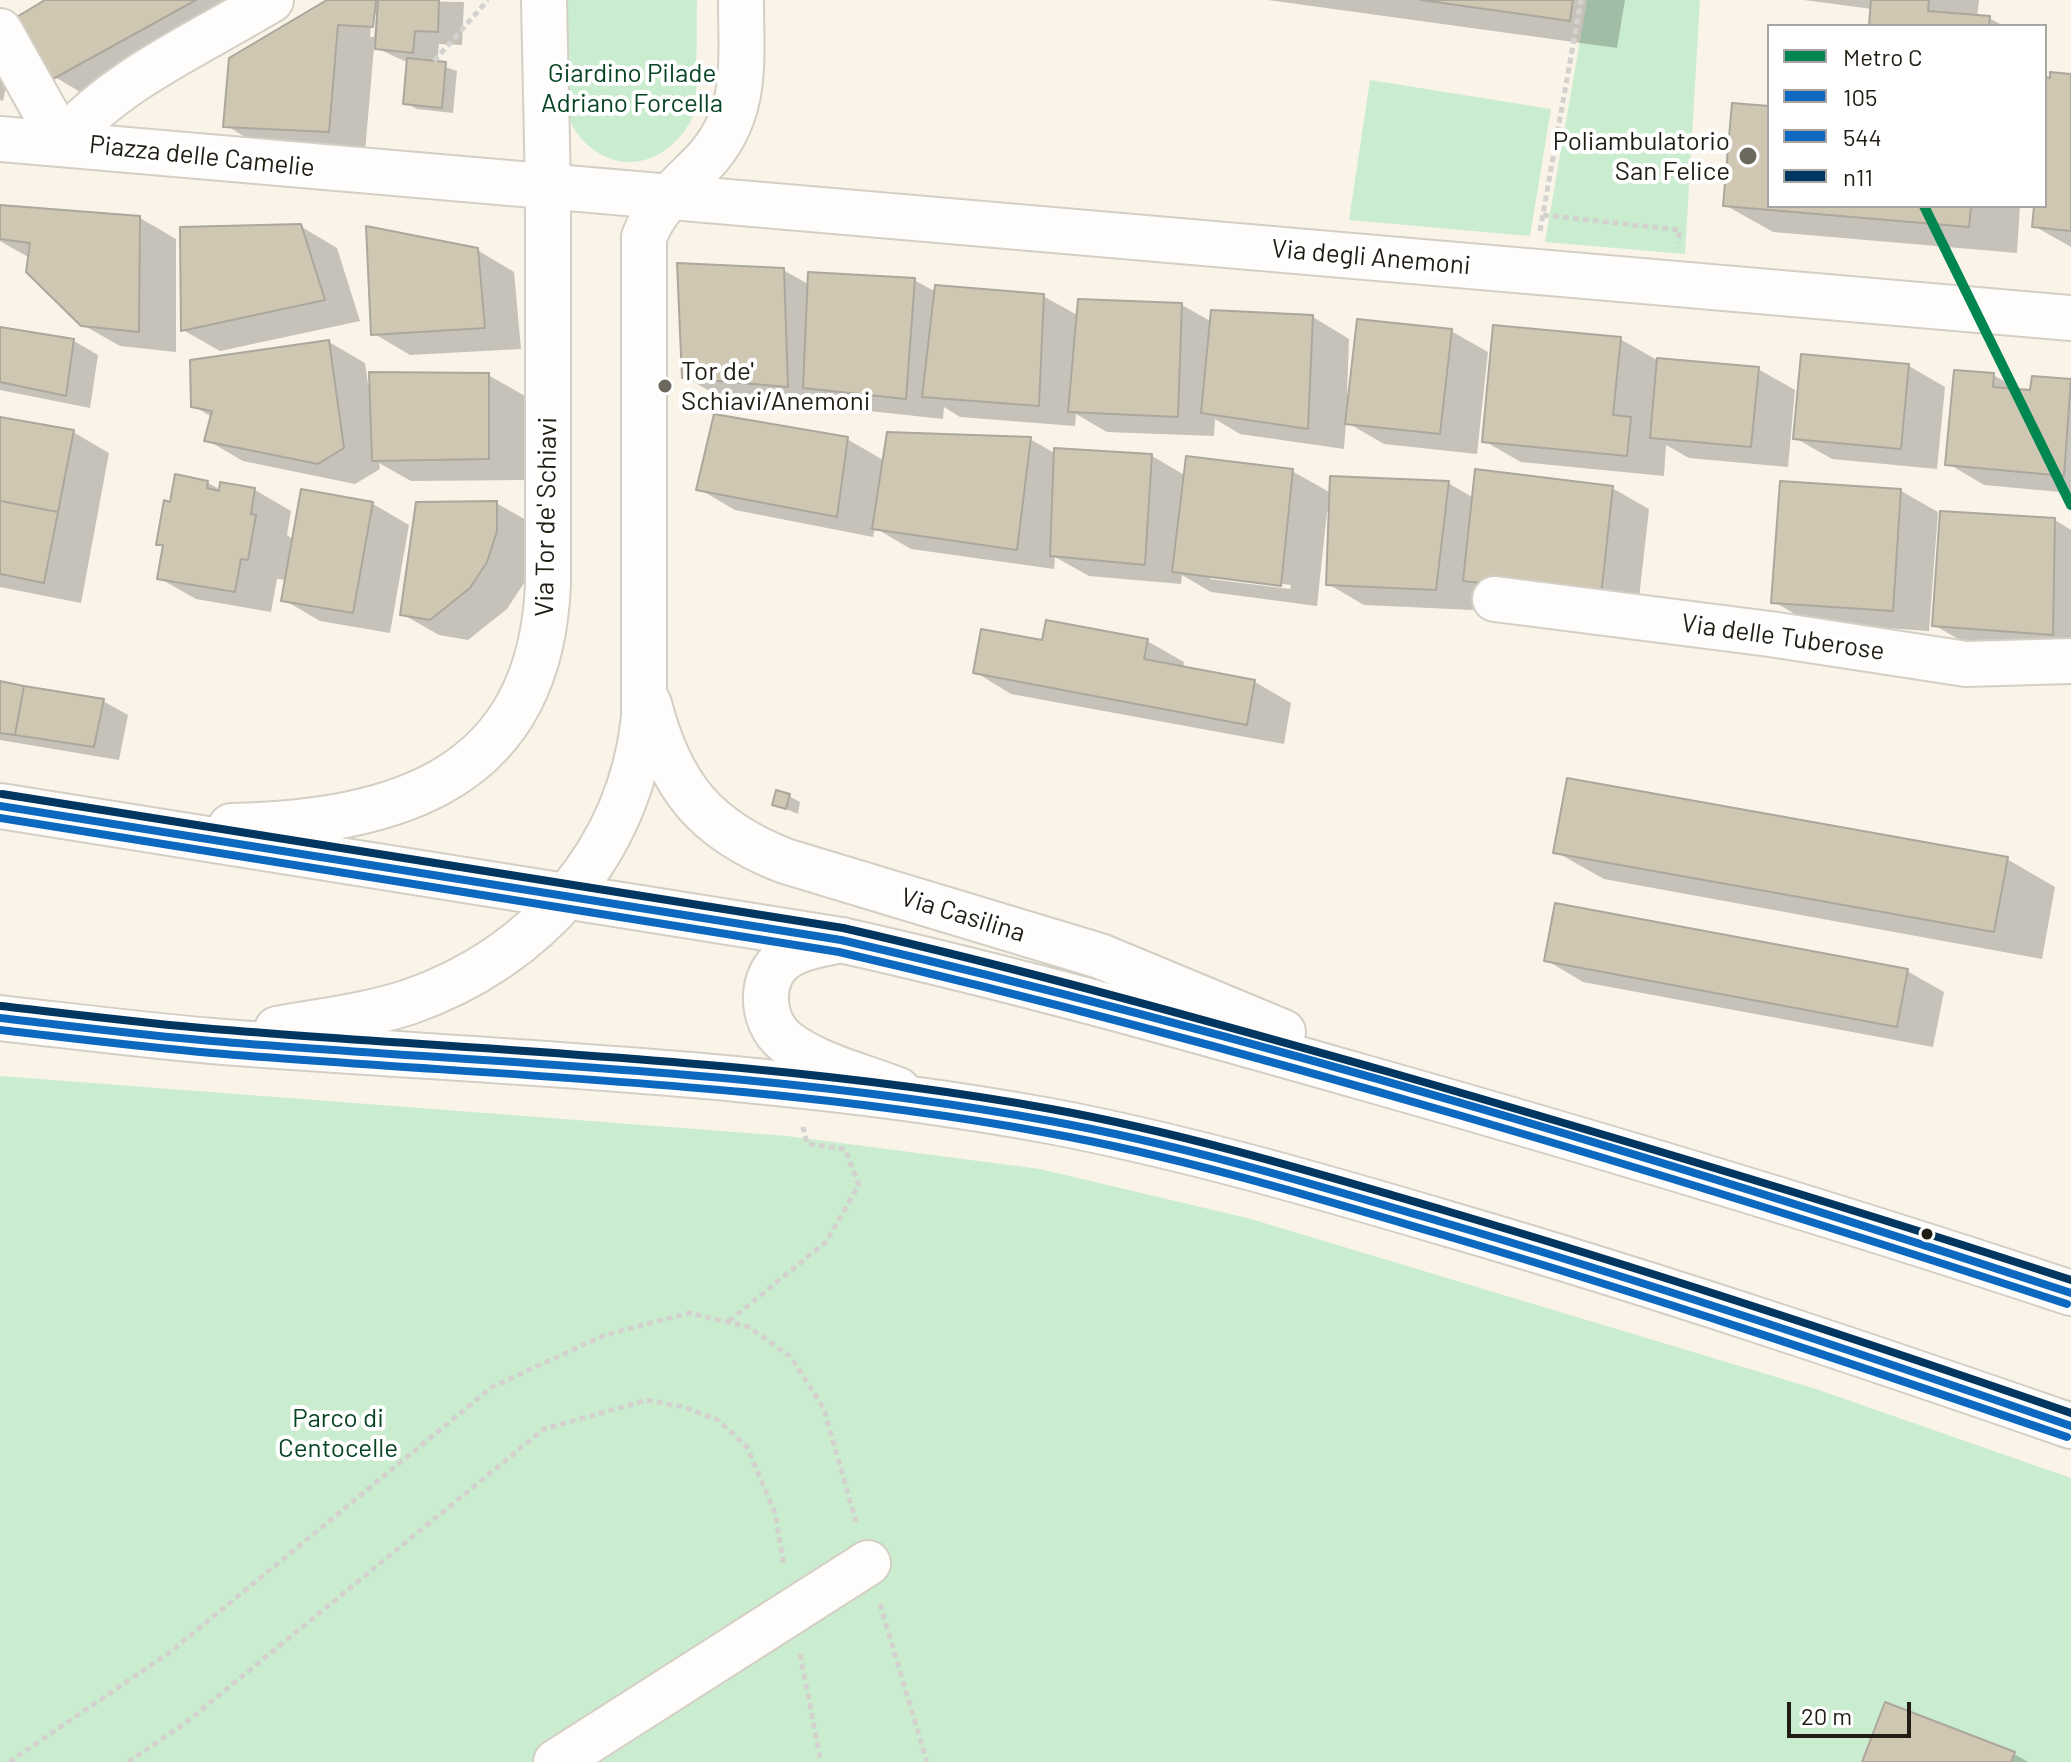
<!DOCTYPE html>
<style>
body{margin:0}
#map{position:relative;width:2071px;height:1762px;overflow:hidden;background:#f9f3e8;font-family:Barlow,sans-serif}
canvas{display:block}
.legend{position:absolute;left:1767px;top:24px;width:280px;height:184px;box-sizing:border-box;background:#fff;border:2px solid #a6a5a1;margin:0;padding:10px 14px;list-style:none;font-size:24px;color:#211d14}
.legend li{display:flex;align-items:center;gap:16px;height:40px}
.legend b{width:40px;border:2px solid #a6a5a1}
.scale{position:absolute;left:1787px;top:1702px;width:124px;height:36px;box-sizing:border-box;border:4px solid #211d14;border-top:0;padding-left:10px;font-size:24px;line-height:28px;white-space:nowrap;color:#211d14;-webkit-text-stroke:6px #fff;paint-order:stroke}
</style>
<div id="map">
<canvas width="2071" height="1762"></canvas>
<ul class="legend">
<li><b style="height:10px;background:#008751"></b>Metro C</li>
<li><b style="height:10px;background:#0c69bf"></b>105</li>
<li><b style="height:10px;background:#0c69bf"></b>544</li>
<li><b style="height:10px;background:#00365f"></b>n11</li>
</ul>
<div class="scale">20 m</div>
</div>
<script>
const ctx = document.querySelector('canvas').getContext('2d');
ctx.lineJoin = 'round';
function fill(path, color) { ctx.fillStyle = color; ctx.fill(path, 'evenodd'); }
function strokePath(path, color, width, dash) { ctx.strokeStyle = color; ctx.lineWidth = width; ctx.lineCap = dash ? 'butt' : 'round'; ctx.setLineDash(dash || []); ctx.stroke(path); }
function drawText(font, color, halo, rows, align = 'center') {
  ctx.font = font + ' Barlow,sans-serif'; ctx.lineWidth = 8; ctx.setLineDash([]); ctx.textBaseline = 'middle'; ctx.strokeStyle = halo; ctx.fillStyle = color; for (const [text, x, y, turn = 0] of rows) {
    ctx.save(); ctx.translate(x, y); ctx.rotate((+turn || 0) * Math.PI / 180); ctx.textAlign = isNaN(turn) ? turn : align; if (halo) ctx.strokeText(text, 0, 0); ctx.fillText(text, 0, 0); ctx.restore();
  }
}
fill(new Path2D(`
 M565 0H697L696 110C679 152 635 179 594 150 583 142 572 130 569 116 560 81 565 37 565 0Z
 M1587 0H1700L1685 254 1545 242Z
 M1370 80 1551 109 1530 236 1349 220Z
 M0 1076 787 1136 1040 1169 1251 1219 1816 1389 2071 1478V1762H0Z`), '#cbedcf');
fill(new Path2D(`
 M49 0H269L92 99 55 77Z
 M331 0 464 2 462 45 439 44 437 64 457 71 453 113 417 109 405 103 409 63 374 47 365 152 262 147 225 125ZM372 15H376L374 37H370Z
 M1268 0H1625L1617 48Z
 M1804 0H1979L1977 17 1989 18 2004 26H1871L1872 9Z
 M0 54 11 65 3 101 0 100Z
 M2071 76V247L2034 226 2036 206H2045V79Z
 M1769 108V206H2020L2017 253 1773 232 1725 205Z
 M0 207 140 218 176 239V352L120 346 83 325 30 258 0 241Z
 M300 226 337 248 360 321 220 351 183 330Z
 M477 250 514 272 521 349 410 355 373 333Z
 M783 270 810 285 914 280 936 292 1043 296 1079 316 1182 305 1212 322 1313 317 1349 339 1347 395 1451 331 1488 352 1477 454 1384 444 1346 422 1344 449 1240 434 1215 419 1214 436 1107 432 1076 414 1075 426 960 417 944 407 943 419 842 408 824 398V406L721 398 684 376Z
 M0 329 74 341 98 355 90 408 0 390Z
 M1620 339 1657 360 1758 369 1795 390 1788 467 1689 458 1666 445 1664 476 1521 462 1484 441Z
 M329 342 365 363 368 384 488 375 525 396 526 480 411 481 379 463 380 469 355 484 243 461 207 440 212 417 193 406Z
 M1909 366 1945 387 1937 469 1832 459 1795 438Z
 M1993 375 2022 391 2032 392 2034 378 2071 381V493L1984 485 1947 463Z
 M0 419 73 432 109 453 81 603 0 587Z
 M847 439 885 461 1030 439 1056 454 1152 456 1186 476 1292 471 1331 493 1448 483 1474 498 1612 488 1649 509 1637 616 1502 601 1475 586 1473 610 1364 605 1328 584 1330 512H1327L1317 606 1211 592 1182 575 1181 584 1089 576 1055 557 1054 569 911 549 875 528 873 537 735 510 699 489ZM1210 574 1291 585 1290 589 1210 579Z
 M208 483 221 490H255L291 511 287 535 294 540 373 504 409 525 390 633 320 621 284 600 287 580 277 579 271 612 196 599 159 578 165 547 158 544 171 504Z
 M1901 491 1938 512 1929 631 1810 623 1773 601Z
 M496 503 533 524 534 553 524 583 507 609 468 640 439 635 402 614Z
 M2055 520 2071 530V653L1970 646 1934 625Z
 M1147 641 1184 662 1183 668 1255 682 1291 703 1284 744 1011 694 975 672 1044 642Z
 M0 682 103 701 128 715 119 760 0 740Z
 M789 796 800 802 798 814 774 804Z
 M1556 852 2007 859 2055 887 2042 959 1604 879Z
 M1546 960 1907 971 1944 992 1933 1047 1583 982Z
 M2014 1754 2028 1762H1864Z`), '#0003');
const building = new Path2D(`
 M45 0H196L53 79 15 18Z
 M327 0H376L373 27 338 25 329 132 223 127 229 58Z
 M378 0H439L438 32 415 31 413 53 375 49Z
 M1421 0H1573L1570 21Z
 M1871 0H1929L1928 11 1990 16 1989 26H1869Z
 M407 58 446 62 442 108 403 104Z
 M2050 72 2071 74V231L2032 227 2034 206H2045V77L2050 78Z
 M1732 103 1769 106V206H1971L1969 227 1723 206Z
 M0 205 140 216 139 332 81 326 26 272 30 243 0 239Z
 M301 224 325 300 181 331 180 227Z
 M366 226 478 248 485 328 371 335Z
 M677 263 784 268 788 387 682 378Z
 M808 272 915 278 906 399 803 388Z
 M935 285 1044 294 1039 406 922 397Z
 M1078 299 1182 303 1178 417 1068 412Z
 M1211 310 1313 315 1308 429 1201 413Z
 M1357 319 1452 329 1440 434 1345 424Z
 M1493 325 1621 337 1613 415 1631 417 1627 456 1482 442Z
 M0 327 74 339 66 396 0 382Z
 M329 340 344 448 318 464 204 441 212 411 191 407 190 360Z
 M1801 354 1909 364 1901 449 1793 439Z
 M1657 358 1759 367 1751 447 1650 438Z
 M1954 370 1994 373 1993 387 2030 390 2032 376 2071 379 2064 476 1945 465Z
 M369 372 489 373V459L372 461Z
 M714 414 848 437 837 517 696 490Z
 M0 417 74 430 58 512 0 501Z
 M887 432 1031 437 1017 550 872 529Z
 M1054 448 1152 454 1145 565 1050 556Z
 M1186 456 1293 469 1281 586 1172 572Z
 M1475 469 1613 486 1601 596 1463 581Z
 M175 474 208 481 207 488 219 491 220 482 255 488 251 514 256 515 248 560 241 559 235 592 157 579 163 545H156L164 500 170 502Z
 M1330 476 1449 481 1436 590 1326 585Z
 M1780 481 1901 489 1893 611 1771 603Z
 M301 489 373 502 353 613 281 601Z
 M0 501 58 512 44 583 0 574Z
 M497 501V531L487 562 470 588 430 620 400 615 416 502Z
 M1940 511 2055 518 2053 635 1932 626Z
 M1046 620 1148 639 1144 659 1255 680 1247 725 973 673 981 629 1042 640Z
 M0 681 24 686 15 735 0 733Z
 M24 686 104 699 94 747 15 735Z
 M1567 778 2008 857 1994 932 1553 853Z
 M776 790 790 794 786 809 772 805Z
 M1555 903 1908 969 1897 1027 1544 961Z
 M1885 1702 2015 1752 2011 1762H1862Z`);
fill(building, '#d0c7b3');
strokePath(building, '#aba79d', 2);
const street = new Path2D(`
 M0 31 62 142
 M0 139 2071 318
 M62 142C116 79 200 43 271 0
 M1495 599 1770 634 1966 664 2071 661
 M841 940C823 944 803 946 788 956 758 974 760 1021 785 1041 815 1065 863 1076 898 1090
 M556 1762 868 1563`);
const secondary = new Path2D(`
 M649 704C670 786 705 830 785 861L1100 956 1283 1032
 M0 806 841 940C1019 980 1194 1029 1369 1079 1605 1146 1839 1216 2071 1293
 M231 826C399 822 540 779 548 584V189L544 0
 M0 1018C71 1026 141 1035 212 1041 491 1063 774 1070 1050 1121 1186 1147 1320 1186 1452 1225 1661 1286 1866 1355 2071 1426
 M277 1029C321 1021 366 1016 409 1002 536 958 630 852 644 717V237C656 206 679 187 702 164 749 115 741 63 741 0`);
strokePath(street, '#d4cfc5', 48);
strokePath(secondary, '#d4cfc5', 48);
strokePath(new Path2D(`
 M434 61 488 0
 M1543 215 1680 230 1678 243
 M1540 231 1581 0
 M729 1321 826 1242 859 1185 845 1149 807 1144 803 1127
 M880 1604 927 1762
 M800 1654 821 1762
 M9 1762 169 1653 492 1387 605 1335 689 1313 749 1327 791 1357 824 1409 856 1522
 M128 1762 184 1724 544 1429 647 1400 683 1407 718 1420 747 1447 775 1513 784 1566`), '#d3d2ce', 5, [6, 4]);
strokePath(street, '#fefdfc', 44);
strokePath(secondary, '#fefdfc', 44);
strokePath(new Path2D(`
 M0 806 841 940C1256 1036 1666 1160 2071 1293
 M0 1018C71 1026 141 1035 212 1041 492 1064 773 1070 1050 1121 1183 1145 1313 1184 1442 1222 1654 1284 1863 1354 2071 1426`), '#0c69bf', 8);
strokePath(new Path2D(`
 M0 818 839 952C1253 1048 1663 1172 2067 1304
 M0 1030C70 1038 141 1047 212 1053 491 1076 772 1082 1048 1133 1181 1157 1310 1196 1440 1234 1651 1296 1859 1366 2067 1437`), '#0c69bf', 8);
strokePath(new Path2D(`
 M2 794 843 928C1027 970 1208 1021 1389 1072 1618 1138 1845 1206 2071 1280
 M1 1006C72 1014 142 1023 213 1029 493 1052 774 1059 1051 1109 1183 1133 1313 1172 1443 1210 1654 1272 1863 1341 2071 1413`), '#00365f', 8);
strokePath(new Path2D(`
 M1924 206 2071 505`), '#008751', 10);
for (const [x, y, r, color] of [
 [1748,156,10,"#6d685e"],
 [665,386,8,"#6d685e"],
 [1927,1234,7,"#211d14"]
]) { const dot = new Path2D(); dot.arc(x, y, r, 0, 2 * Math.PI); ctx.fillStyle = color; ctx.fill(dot); strokePath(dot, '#fff', 3); }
drawText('26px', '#074424', '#fff', [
 ["Giardino Pilade",632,73],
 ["Adriano Forcella",632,103],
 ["Parco di",338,1418],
 ["Centocelle",338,1448]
]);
drawText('26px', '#211d14', '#fff', [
 ["Poliambulatorio",1730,141],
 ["San Felice",1730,171],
 ["Tor de'",681,371,"left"],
 ["Schiavi/Anemoni",681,401,"left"]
], 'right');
drawText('26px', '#211d14', '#fff', [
 ["Piazza delle Camelie",202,156,6],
 ["Via degli Anemoni",1371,257,5],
 ["Via Tor de' Schiavi",546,517,-89],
 ["Via delle Tuberose",1783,637,8],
 ["Via Casilina",963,915,17]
]);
</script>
